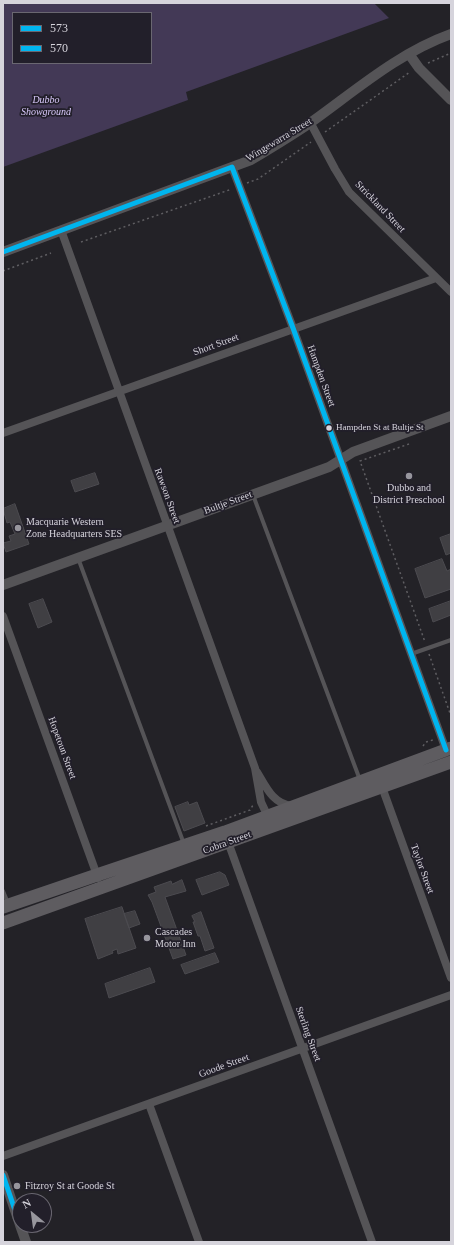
<!DOCTYPE html>
<style>
body{margin:0}
#map{position:relative;width:454px;height:1245px;overflow:hidden;background:#232227;font-family:"Times New Roman",serif}
canvas{display:block}
.frame{position:absolute;inset:0;border:4px solid #d6d4dc;pointer-events:none}
.legend{position:absolute;left:12px;top:12px;width:140px;height:52px;box-sizing:border-box;background:#221f2a;border:1px solid #6a6771;margin:0;padding:5px 7px;list-style:none;font-size:12px;color:#d6d4dc}
.legend li{display:flex;align-items:center;gap:8px;height:20px}
.legend b{width:20px;border:1px solid #6a6771}
.north{position:absolute;left:12px;top:1193px;width:40px;height:40px;box-sizing:border-box;background:#221f2a;border:1px solid #6a6771;border-radius:50%;rotate:331deg;font-size:11px;font-weight:700;line-height:16px;text-align:center;color:#d6d4dc}
.north::after{content:'';display:block;margin:auto;width:14px;height:18px;background:#97969d;clip-path:polygon(50% 0,100% 100%,50% 72%,0 100%)}
</style>
<div id="map">
<canvas width="454" height="1245"></canvas>
<div class="frame"></div>
<ul class="legend">
<li><b style="height:5px;background:#00b5ef"></b>573</li>
<li><b style="height:5px;background:#00b5ef"></b>570</li>
</ul>
<div class="north">N</div>
</div>
<script>
const ctx = document.querySelector('canvas').getContext('2d');
ctx.lineJoin = 'round';
function fill(path, color) { ctx.fillStyle = color; ctx.fill(path, 'evenodd'); }
function strokePath(path, color, width, dash) { ctx.strokeStyle = color; ctx.lineWidth = width; ctx.lineCap = dash ? 'butt' : 'round'; ctx.setLineDash(dash || []); ctx.stroke(path); }
function drawText(font, color, halo, rows, align = 'center') {
  ctx.font = font + ' "Times New Roman",serif'; ctx.lineWidth = 3.5; ctx.setLineDash([]); ctx.textBaseline = 'middle'; ctx.strokeStyle = halo; ctx.fillStyle = color; for (const [text, x, y, turn = 0] of rows) {
    ctx.save(); ctx.translate(x, y); ctx.rotate((+turn || 0) * Math.PI / 180); ctx.textAlign = isNaN(turn) ? turn : align; if (halo) ctx.strokeText(text, 0, 0); ctx.fillText(text, 0, 0); ctx.restore();
  }
}
fill(new Path2D(`
 M3 3H374L389 18 186 92 188 100 3 167ZM13 13H151V63H13Z`), '#433956');
const building = new Path2D(`
 M95 473 99 484 75 492 71 481Z
 M15 504 29 544 6 552 3 543 11 541 9 536 15 534 10 522 7 523 3 509Z
 M451 534V553L446 555 440 538Z
 M442 559 447 571 451 569V589L425 598 415 569Z
 M43 599 52 622 38 628 29 604Z
 M451 601V615L433 622 429 609Z
 M188 802 189 805 197 802 205 823 184 831 175 807Z
 M220 872 225 875 229 885 202 895 196 880Z
 M182 880 186 891 165 897 186 955 173 959 152 902 148 895 156 892 154 887 171 881 172 884Z
 M122 907 136 948 118 954 117 949 112 951 113 953 98 959 85 919Z
 M135 911 140 924 129 928 124 914Z
 M201 912 214 948 205 951 200 936H198L193 922H195L192 916Z
 M215 953 219 962 185 974 181 965Z
 M150 968 155 982 109 998 105 984Z`);
fill(building, '#403f43');
strokePath(building, '#4c4b50', 1);
strokePath(new Path2D(`
 M428 63 451 53
 M325 132 410 72
 M247 183 258 179 311 142
 M81 242 232 189
 M3 271 51 253
 M409 444 360 461 425 642
 M429 654 451 716
 M423 746 426 742 433 740
 M206 826 250 810 253 805`), '#5f5e62', 1.5, [2, 3]);
strokePath(new Path2D(`
 M253 495 360 780
 M78 558 184 844
 M411 654 451 640
 M3 891 8 903`), '#555457', 4);
strokePath(new Path2D(`
 M310 122 335 169 349 192 451 292
 M232 167 293 328 446 750
 M61 230 255 768 261 802 269 819
 M3 433 436 278
 M3 616 98 878
 M257 772C266 787 273 804 292 806
 M379 784 382 787 451 978
 M227 839 372 1242
 M149 1104 199 1242
 M3 1156 451 995`), '#555457', 8);
strokePath(new Path2D(`
 M409 54 419 68 451 100
 M3 252 251 160C271 148 291 136 310 123 355 91 398 53 451 34
 M3 585 329 467 353 452 451 416
 M3 1175 20 1225
 M20 1225 26 1242`), '#555457', 10);
strokePath(new Path2D(`
 M3 907 97 875 225 832 451 748
 M3 923 451 762`), '#5e5c60', 13);
strokePath(new Path2D(`
 M3 252 232 167 293 328 446 750`), '#00b5ef', 5);
strokePath(new Path2D(`
 M3 1175 20 1225`), '#00b5ef', 5);
for (const [x, y, r, color] of [
 [329,428,3.5,"#d6d4dc"],
 [409,476,4,"#97969d"],
 [18,528,4,"#97969d"],
 [147,938,4,"#97969d"],
 [17,1186,4,"#97969d"]
]) { const dot = new Path2D(); dot.arc(x, y, r, 0, 2 * Math.PI); ctx.fillStyle = color; ctx.fill(dot); strokePath(dot, '#221f2a', 1.5); }
drawText('9px', '#d6d4dc', '#221f2a', [
 ["Hampden St at Bultje St",336,428]
], 'left');
drawText('italic 10px', '#d9c9fb', '#221f2a', [
 ["Dubbo",46,100],
 ["Showground",46,112]
]);
drawText('10px', '#d6d4dc', '#221f2a', [
 ["Wingewarra Street",279,140,-31],
 ["Strickland Street",380,207,46],
 ["Short Street",216,345,-20],
 ["Hampden Street",321,376,70],
 ["Rawson Street",167,496,70],
 ["Bultje Street",228,503,-20],
 ["Hopetoun Street",62,748,70],
 ["Cobra Street",227,843,-20],
 ["Taylor Street",422,869,70],
 ["Sterling Street",308,1034,70],
 ["Goode Street",224,1066,-20]
]);
drawText('10px', '#d6d4dc', '#221f2a', [
 ["Dubbo and",409,488,"center"],
 ["District Preschool",409,500,"center"],
 ["Macquarie Western",26,522],
 ["Zone Headquarters SES",26,534],
 ["Cascades",155,932],
 ["Motor Inn",155,944],
 ["Fitzroy St at Goode St",25,1186]
], 'left');
</script>
